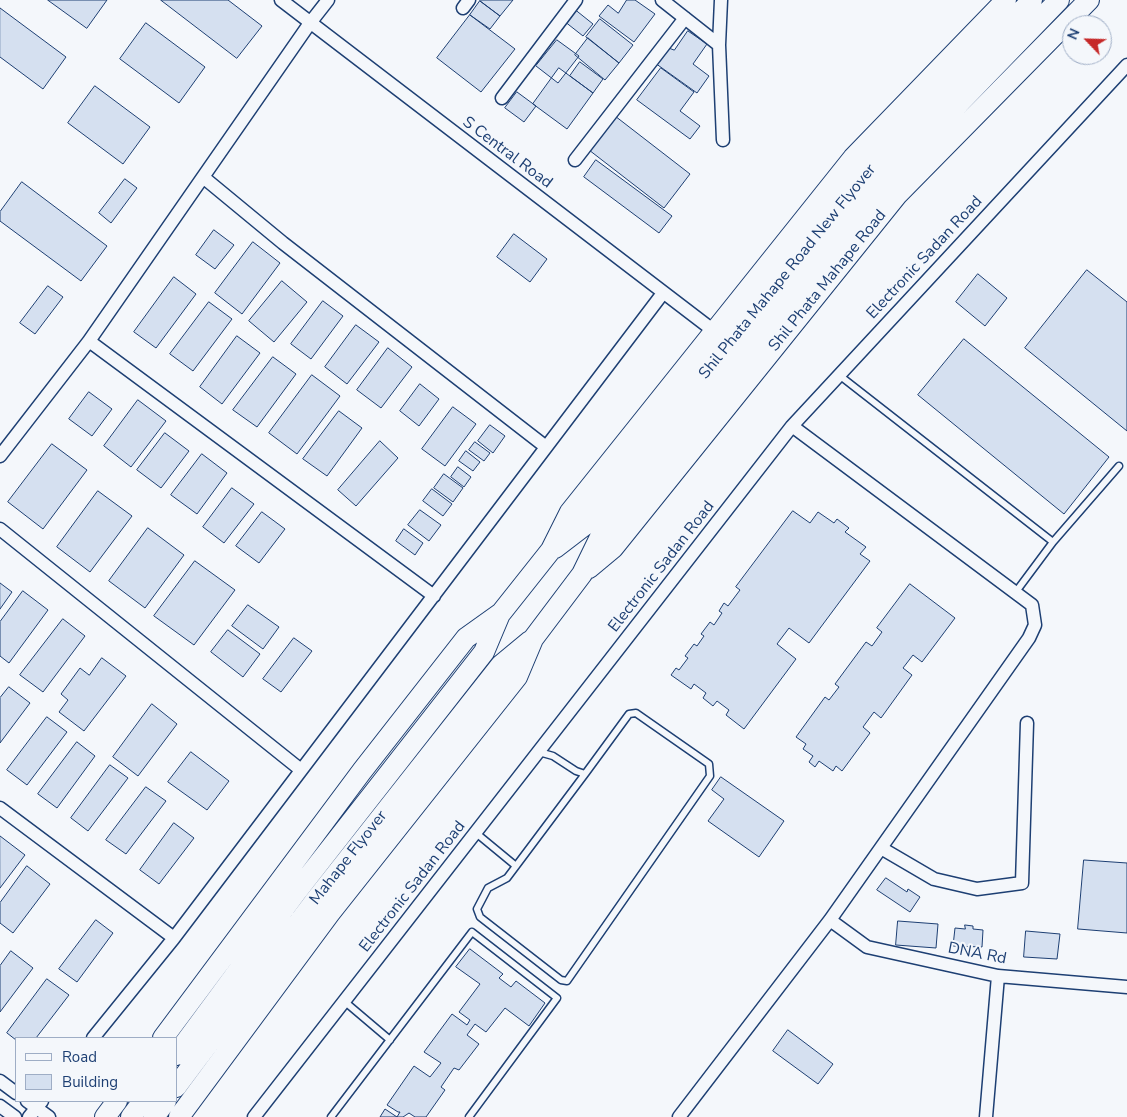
<!DOCTYPE html>
<style>
body{margin:0}
#map{position:relative;width:1127px;height:1117px;overflow:hidden;background:#f4f7fb;font-family:"Nunito Sans",sans-serif}
canvas{display:block}
.legend{position:absolute;left:15px;top:1037px;width:162px;height:65px;box-sizing:border-box;background:#f4f7fb;border:1px solid #9eadc5;margin:0;padding:6px 9px;list-style:none;font-size:15px;color:#1d3f73}
.legend li{display:flex;align-items:center;gap:10px;height:25px}
.legend b{width:25px;border:1px solid #9eadc5}
.north{position:absolute;left:1062px;top:15px;width:50px;height:50px;box-sizing:border-box;background:#f4f7fb;border:1px solid #9eadc5;border-radius:50%;rotate:294deg;font-size:14px;font-weight:700;line-height:20px;text-align:center;color:#1d3f73}
.north::after{content:'';display:block;margin:auto;width:18px;height:22px;background:#c62828;clip-path:polygon(50% 0,100% 100%,50% 72%,0 100%)}
</style>
<div id="map">
<canvas width="1127" height="1117"></canvas>
<ul class="legend">
<li><b style="height:6px;background:#f4f7fb"></b>Road</li>
<li><b style="height:14px;background:#d5e0f0"></b>Building</li>
</ul>
<div class="north">N</div>
</div>
<script>
const ctx = document.querySelector('canvas').getContext('2d');
ctx.lineJoin = 'round';
function fill(path, color) { ctx.fillStyle = color; ctx.fill(path, 'evenodd'); }
function strokePath(path, color, width, dash) { ctx.strokeStyle = color; ctx.lineWidth = width; ctx.lineCap = dash ? 'butt' : 'round'; ctx.setLineDash(dash || []); ctx.stroke(path); }
function drawText(font, color, halo, rows, align = 'center') {
  ctx.font = font + ' "Nunito Sans",sans-serif'; ctx.lineWidth = 4; ctx.setLineDash([]); ctx.textBaseline = 'middle'; ctx.strokeStyle = halo; ctx.fillStyle = color; for (const [text, x, y, turn = 0] of rows) {
    ctx.save(); ctx.translate(x, y); ctx.rotate((+turn || 0) * Math.PI / 180); ctx.textAlign = isNaN(turn) ? turn : align; if (halo) ctx.strokeText(text, 0, 0); ctx.fillText(text, 0, 0); ctx.restore();
  }
}
const building = new Path2D(`
 M48 0H107L87 28Z
 M161 0H228L262 26 237 58Z
 M481 0H513L500 16 480 1Z
 M627 0H635L655 14 634 42 599 16 608 5 618 13Z
 M480 1 500 16 490 29 470 15Z
 M0 8 66 57 43 89 0 57Z
 M573 8 593 24 583 36 564 21Z
 M470 15 515 49 481 92 437 58Z
 M600 19 633 45 619 63 586 37Z
 M146 23 205 67 179 103 120 59Z
 M688 31 707 44 693 64 709 76 697 93 655 63 666 47 674 50Z
 M588 38 619 63 605 80 575 55Z
 M557 40 579 56 558 83 536 66Z
 M580 62 603 79 593 93 570 76Z
 M559 68 593 93 567 129 533 104Z
 M661 68 694 92 680 111 700 126 690 139 637 100Z
 M95 86 150 127 123 164 68 123Z
 M517 92 536 106 524 122 505 108Z
 M615 116 690 174 664 208 589 150Z
 M596 160 672 216 659 233 584 177Z
 M125 179 137 188 111 223 99 213Z
 M22 182 107 246 81 281 0 221V212Z
 M214 230 234 245 215 269 196 255Z
 M514 234 547 259 530 282 497 257Z
 M253 242 280 263 242 314 215 293Z
 M1087 270 1127 302V431L1025 348Z
 M978 274 1007 298 985 326 956 302Z
 M174 277 196 294 156 348 134 332Z
 M282 281 307 302 274 342 249 321Z
 M48 286 63 297 35 334 20 323Z
 M323 301 343 316 311 359 291 344Z
 M209 302 232 319 193 371 170 354Z
 M356 325 379 342 347 384 325 367Z
 M237 336 260 353 222 404 200 387Z
 M964 339 1109 457 1064 514 918 395Z
 M388 348 412 367 381 408 357 390Z
 M273 357 296 374 257 427 233 410Z
 M312 375 340 396 297 454 269 433Z
 M420 384 439 399 419 426 400 411Z
 M89 392 112 409 92 436 69 419Z
 M138 400 166 421 131 467 104 446Z
 M453 407 476 424 445 466 422 449Z
 M339 411 362 428 327 476 303 459Z
 M490 425 505 436 493 453 478 441Z
 M165 433 189 451 161 488 137 470Z
 M380 441 398 458 356 506 338 490Z
 M475 442 490 453 484 461 469 450Z
 M52 444 87 470 43 529 8 502Z
 M466 451 480 462 473 471 459 461Z
 M202 454 227 473 197 514 171 495Z
 M458 467 471 477 464 487 451 477Z
 M444 474 463 488 453 502 434 488Z
 M232 488 254 504 224 543 203 527Z
 M432 489 452 504 443 516 423 501Z
 M98 491 132 516 90 572 57 547Z
 M420 510 441 525 429 541 408 525Z
 M793 511 810 523 818 512 834 523 837 519 849 528 845 532 866 547 860 554 870 561 809 643 789 628 777 644 796 659 744 729 726 715 729 710 717 701 713 706 703 698 706 693 694 684 691 689 671 675 676 668 679 670 688 658 685 656 694 644 697 646 704 636 701 634 710 622 714 625 722 613 719 611 724 603 728 606 740 590 736 587Z
 M262 512 285 529 259 563 236 546Z
 M148 528 184 555 145 608 109 581Z
 M404 529 423 543 415 555 396 541Z
 M195 561 235 590 194 645 154 616Z
 M0 583 12 592 0 609Z
 M910 584 955 618 922 662 913 655 903 668 912 675 881 718 874 712 863 727 870 733 842 771 836 766 833 771 819 761 815 767 809 762 813 756 803 749 806 744 796 737 825 697 829 700 839 687 835 684 866 642 872 646 882 632 877 628Z
 M23 591 48 610 9 663 0 656V622Z
 M248 605 279 627 263 649 232 626Z
 M63 619 85 636 43 692 20 675Z
 M228 630 260 654 243 677 211 652Z
 M294 638 312 651 281 692 263 679Z
 M102 658 126 676 84 731 59 712 68 700 61 694 80 668 89 675Z
 M9 687 30 703 0 743V698Z
 M152 704 177 724 138 776 113 757Z
 M47 717 67 732 27 785 7 770Z
 M77 742 95 756 57 808 38 794Z
 M191 752 229 781 207 810 168 782Z
 M110 765 128 778 88 831 71 818Z
 M721 777 784 821 759 857 708 821 724 799 712 790Z
 M146 787 166 801 126 854 106 840Z
 M174 823 194 838 159 884 140 870Z
 M0 836 25 855 0 888Z
 M1084 860 1127 863V933L1078 929Z
 M27 866 50 884 13 933 0 923V903Z
 M886 878 907 892 908 889 920 897 910 912 877 890Z
 M96 920 113 933 77 982 59 969Z
 M898 921 938 924 936 948 896 945Z
 M965 925 973 926V929L983 930 982 947 953 946 955 928 965 929Z
 M1026 931 1060 934 1057 959 1024 957Z
 M470 949 503 974 499 978 511 987 516 981 545 1003 529 1026 505 1008 486 1032 475 1024 467 1035 479 1044 459 1070 454 1068 441 1087 445 1090 426 1117H415L409 1113 403 1117H380L385 1109 397 1117 400 1112H398L387 1105 414 1066 430 1077 441 1063 424 1052 452 1014 467 1025 470 1020 459 1012 480 984 456 967Z
 M11 951 33 968 0 1012V966Z
 M47 979 69 995 36 1038H16V1040L7 1033Z
 M788 1030 833 1064 818 1084 773 1051Z`);
fill(building, '#d5e0f0');
strokePath(building, '#1d3f73', 1);
const service = new Path2D(`
 M839 375 1053 542
 M1015 593 1053 542 1119 466
 M539 752 553 756 576 771 585 774 629 714 636 713 709 764 710 776 567 981 561 980 480 917 477 909 488 888 507 878 585 774
 M476 833 516 866
 M344 1001 390 1040
 M331 1117 472 932 557 998 469 1117`);
const minor = new Path2D(`
 M281 0 714 331
 M662 0 719 45
 M721 0 719 45 723 140
 M463 8 469 0
 M502 98 576 0
 M575 160 685 18
 M203 177 283 243 546 447
 M89 341 434 596
 M0 456 89 341 310 23 328 0
 M0 529 301 770
 M0 808 174 938
 M881 848 934 879 977 889 1022 883 1027 723
 M830 920 867 947 998 976 1127 987
 M93 1038 174 938 663 293
 M0 1081 16 1093
 M27 1101 49 1117
 M0 1106 15 1117
 M29 1117 42 1101
 M254 1117 792 426 1127 65
 M679 1117 830 920 1029 638 1035 625 1032 605 792 426
 M986 1117 998 976`);
const primary = new Path2D(`
 M555 548 585 525 868 171 1032 0
 M589 568 613 548 897 195 1089 0
 M163 1038 362 771 466 638 501 613 551 550 570 512 853 158 1006 0
 M176 1055 297 891 484 652 500 614
 M176 1087 314 902 501 665 530 641
 M105 1117 117 1101
 M131 1117 143 1101
 M154 1117 166 1101
 M179 1117 330 913 517 677 533 639 582 574 600 537 882 183 1059 0`);
strokePath(service, '#1d3f73', 9);
strokePath(minor, '#1d3f73', 15);
strokePath(primary, '#1d3f73', 22);
strokePath(service, '#f4f7fb', 6);
strokePath(minor, '#f4f7fb', 12);
strokePath(primary, '#f4f7fb', 20);
drawText('16px', '#1d3f73', '#f4f7fb', [
 ["S Central Road",507,153,37],
 ["Electronic Sadan Road",925,258,-47],
 ["Shil Phata Mahape Road New Flyover",788,272,-51],
 ["Shil Phata Mahape Road",828,281,-51],
 ["Electronic Sadan Road",662,567,-52],
 ["Mahape Flyover",349,858,-52],
 ["Electronic Sadan Road",413,887,-52],
 ["DNA Rd",977,954,11]
]);
</script>
